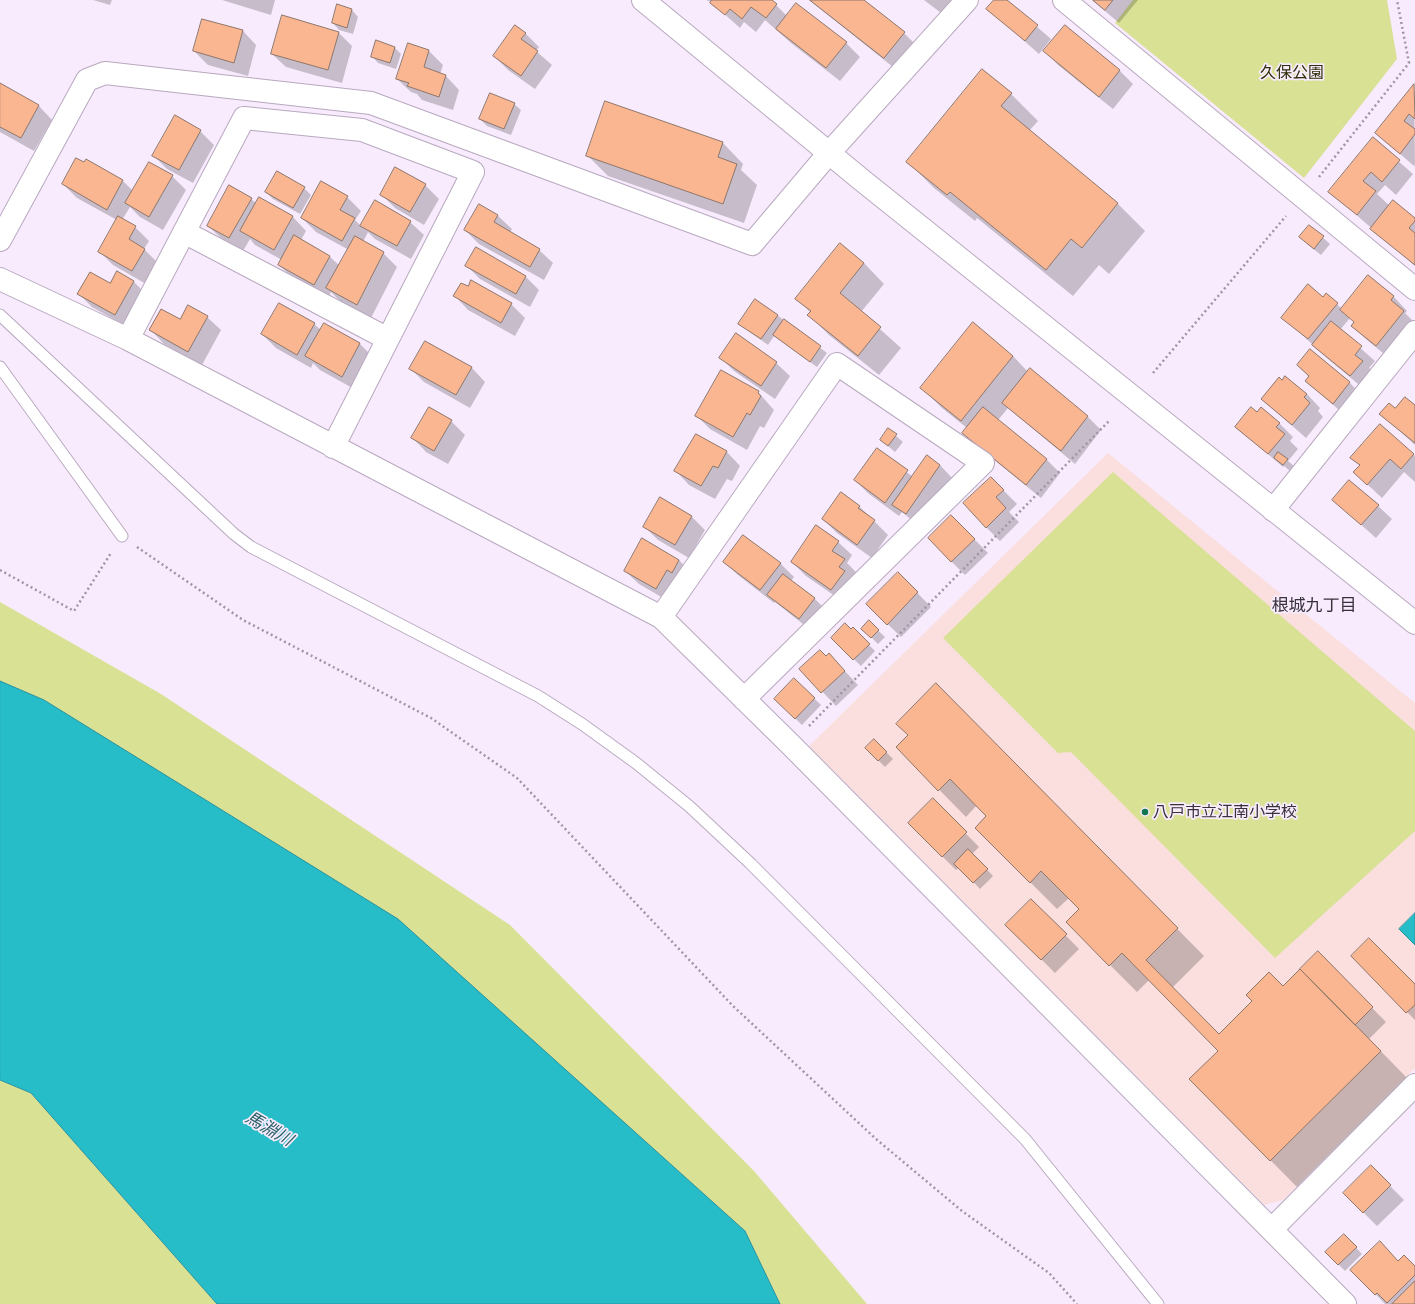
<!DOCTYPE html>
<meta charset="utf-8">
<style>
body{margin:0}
canvas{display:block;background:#f8ebfd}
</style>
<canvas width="1415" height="1304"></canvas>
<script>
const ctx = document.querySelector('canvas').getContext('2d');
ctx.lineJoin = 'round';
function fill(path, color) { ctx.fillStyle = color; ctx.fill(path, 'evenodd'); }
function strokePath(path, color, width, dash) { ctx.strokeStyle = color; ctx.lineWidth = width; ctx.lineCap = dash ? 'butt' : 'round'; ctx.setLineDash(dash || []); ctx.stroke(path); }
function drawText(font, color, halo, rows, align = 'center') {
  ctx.font = font + ' "Alegreya Sans","Noto Sans JP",sans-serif'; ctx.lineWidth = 3.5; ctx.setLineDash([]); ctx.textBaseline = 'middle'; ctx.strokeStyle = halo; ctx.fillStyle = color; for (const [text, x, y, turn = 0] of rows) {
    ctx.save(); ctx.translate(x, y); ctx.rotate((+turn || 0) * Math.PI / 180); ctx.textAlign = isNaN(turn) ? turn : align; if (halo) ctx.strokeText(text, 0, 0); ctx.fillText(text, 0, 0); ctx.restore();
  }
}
fill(new Path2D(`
 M1108 453 1415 703V1068L1283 1200 1264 1205 809 746Z`), '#fadfde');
fill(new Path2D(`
 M1133 0H1387L1397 59 1304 178 1115 23Z
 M1113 472 1415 731V831L1275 958 1071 752 1058 753 943 638Z
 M0 602 161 694 510 925 754 1171 867 1304H780L745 1231 44 700 0 681Z
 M0 1080 31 1093 217 1304H0Z`), '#d9e195');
const water = new Path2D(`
 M0 681 44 700 398 919 745 1231 780 1304H217L31 1093 0 1080Z
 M1415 913V945L1399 929Z`);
fill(water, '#26bcc8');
strokePath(water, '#2b939e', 1);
fill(new Path2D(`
 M93 0H112L110 5Z
 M222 0H275L271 15Z
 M706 0H771L787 16 846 43 860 57 840 81 791 43 765 20 756 32 744 22 740 28 711 2Z
 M809 0H862L904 33 918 47 898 71Z
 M924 0H958L945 16Z
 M995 0H1006L1051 39 1039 54 988 9Z
 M1092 0H1138L1119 23Z
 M352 10 358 17 353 34 339 30 333 23Z
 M243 31 256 45 248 76 208 65 194 51Z
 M339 33 352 46 342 83 286 67 272 54Z
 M525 33 539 47 536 51 552 65 535 89 508 70 494 56Z
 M409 44 429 51 443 65 440 74 446 76 459 90 453 110 422 100 417 94 411 92 397 79Z
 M394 47 401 54 396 69 378 63 372 56Z
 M1045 51 1119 70 1133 84 1113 109 1058 65Z
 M0 84 39 106 52 120 34 151 0 132Z
 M1414 85 1415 165 1414 166 1376 133Z
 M1011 94 1038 121 1029 131 1118 204 1145 231 1109 274 1099 265 1073 296 977 218 975 221 934 188 908 162Z
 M606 102 723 143 743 164 741 170 757 185 744 223 608 176 588 156Z
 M514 104 521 110 511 135 487 126 480 119Z
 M200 131 214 145 193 183 167 169 154 156Z
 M1373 139 1413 174 1396 195 1385 185 1377 194 1390 206 1415 219V266L1330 192Z
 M86 160 123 181 133 191 172 176 186 190 163 230 140 217 130 207 122 220 135 227 149 241 144 249 158 263 146 284 113 265 99 251 117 220 77 198 63 184Z
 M425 185 439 199 424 225 395 208 381 194Z
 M304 188 311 195 300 214 273 199 266 192Z
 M347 197 361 211 355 220 361 226 410 222 424 235 411 259 375 239 368 232 363 242 383 253 397 267 371 318 341 302 331 292 328 298 293 278 279 265 282 260 255 245 250 239 243 251 222 239 208 226 251 199 257 204 260 198 293 217 306 231 301 240 329 256 340 266 349 250 316 232 302 218Z
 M480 205 498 216 512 229 510 232 539 250 553 263 544 280 479 244 465 230Z
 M1310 226 1330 244 1321 255 1307 244Z
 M864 263 884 284 861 312 901 348 879 375 829 335 809 315 811 313 797 299Z
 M467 266 525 276 539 290 530 307 480 279Z
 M1368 276 1394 297 1407 311 1405 313 1415 323 1390 359 1366 339 1353 326 1355 323 1350 318 1340 330 1375 361 1369 368 1376 375 1364 389 1327 358 1283 317 1323 298 1337 304 1342 309Z
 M133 281 147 295 129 328 92 307 79 294 111 285Z
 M455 296 511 304 525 318 515 336 468 310Z
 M777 315 827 353 817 367 774 336 768 345 739 324Z
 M207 317 221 330 202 365 164 344 151 330 180 321Z
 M314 324 321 330 324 324 360 344 374 358 356 390 320 370 313 363 311 368 276 348 262 334Z
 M426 342 472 368 485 382 470 408 424 382 411 369Z
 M1310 351 1350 383 1363 397 1347 417 1306 381 1309 377 1298 365Z
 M1013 356 1028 372 1030 370 1088 417 1101 430 1075 464 1008 408 998 420 1047 460 1060 473 1041 498 977 446 963 433 967 428 942 408 921 387Z
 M721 358 776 363 790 376 775 399 734 371Z
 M758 392 774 410 764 428 760 426 747 450 710 429 697 416Z
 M1307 394 1320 408 1318 411 1323 417 1306 438 1262 399Z
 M1415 406V445L1381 414Z
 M1257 413 1279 423 1293 437 1290 441 1298 449 1288 461 1294 466 1290 471 1284 466 1283 467 1236 427Z
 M451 421 465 435 448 464 426 452 413 438Z
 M1380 426 1415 456V482L1404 472 1382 498 1354 472 1360 466 1352 458Z
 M888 429 903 442 895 452 881 440Z
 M696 435 727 452 740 466 732 481 727 479 715 499 689 485 676 471Z
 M877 449 913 477 940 465 953 479 920 527 902 512 899 516 869 494 855 480Z
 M991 478 1017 504 1009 512 1019 522 1000 541 986 527Z
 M1333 500 1378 506 1392 519 1376 538Z
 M859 506 888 535 872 558 837 533 823 519Z
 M691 516 705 530 689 558 658 540 644 526Z
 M951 516 988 553 965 575 951 561Z
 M838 542 852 555 847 563 858 574 845 603 806 576 792 562Z
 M679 560 692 574 670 602 639 584 625 571Z
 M724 562 780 563 794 577 791 581 815 599 828 612 813 632 775 602 774 603 738 575Z
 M898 573 931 607 901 637 867 604Z
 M869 622 885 637 878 644 863 629Z
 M853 629 875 651 861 666 832 638Z
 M826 657 843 669 858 685 836 706 801 669Z
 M794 679 821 705 802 725 775 699Z
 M963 712 1204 956 1172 988 1219 1035 1283 987 1318 953 1386 1022 1369 1039 1407 1078 1297 1187 1190 1079 1219 1051 1149 980 1137 992 1067 922 1080 909 1069 898 1057 909 1030 882 988 816 977 805 966 817 897 747Z
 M874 740 893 759 885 767 866 748Z
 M933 800 979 847 972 854 993 876 980 889 959 867 956 870 909 823Z
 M1031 900 1079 949 1055 973 1007 925Z
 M1352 956 1415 985V1020Z
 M1371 1167 1404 1200 1377 1226 1363 1212Z
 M1344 1235 1362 1254 1345 1271 1326 1252Z
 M1398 1262 1415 1267V1304H1385L1352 1270Z`), '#0003');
const building = new Path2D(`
 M712 0H772L777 4 766 18 751 7 742 19 730 9 725 15 710 3Z
 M810 0H864L905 32 884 58Z
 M994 0H1007L1038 25 1025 41 986 9Z
 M1093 0H1113L1105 10Z
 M796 3 847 42 826 68 776 29Z
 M337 4 352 9 347 28 332 23Z
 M282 15 339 32 328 70 271 54Z
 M202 19 243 30 234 63 193 51Z
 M515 25 526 33 521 39 538 51 521 76 493 56Z
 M1065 25 1120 70 1099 97 1043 51Z
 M376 40 395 47 390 63 371 57Z
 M408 43 429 50 424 67 446 75 439 97 407 86 409 83 396 79Z
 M982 69 1012 93 1001 106 1118 203 1082 248 1071 239 1046 270 950 192 947 195 906 162Z
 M0 83 39 105 21 138 0 127Z
 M1414 84 1415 119 1409 114 1404 121 1415 129V134L1400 154 1375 133Z
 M490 93 515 103 504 129 479 119Z
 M605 101 723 142 718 157 737 164 723 204 586 156Z
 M175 115 201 130 179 170 152 156Z
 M1373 137 1400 160 1382 182 1371 172 1363 181 1376 191 1357 215 1328 192Z
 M76 158 84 162 86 159 123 180 107 210 62 184Z
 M149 162 173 175 149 217 125 203Z
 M395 167 426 184 410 212 380 195Z
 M277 171 305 187 293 208 265 192Z
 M321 181 348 196 340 210 355 218 342 241 301 218Z
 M229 185 252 198 229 238 207 226Z
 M259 197 293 216 274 250 240 231Z
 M375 200 411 221 397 246 360 226Z
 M1393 200 1415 218V221L1409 228 1415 233V265L1370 229Z
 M479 204 498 215 494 222 540 249 530 267 464 230Z
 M118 216 136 226 129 239 145 249 132 271 98 252Z
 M1309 225 1324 236 1314 249 1299 237Z
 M294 235 330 256 314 285 278 265Z
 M355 236 384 252 357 305 326 288Z
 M840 243 864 263 840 293 881 327 858 356 807 315 811 311 795 299Z
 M476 247 526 276 516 294 465 266Z
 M117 271 134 281 115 315 77 294 90 272 110 283Z
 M1368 275 1394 296 1391 300 1404 311 1376 346 1351 326 1354 322 1340 310Z
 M471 280 512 303 501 323 453 296 461 283 468 286Z
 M1308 284 1323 297 1326 293 1338 303 1308 339 1281 318Z
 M755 299 778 315 761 339 738 324Z
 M279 303 315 323 297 355 261 334Z
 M188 305 208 316 188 352 149 330 161 309 180 319Z
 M784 319 821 346 810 362 773 335Z
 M1331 321 1362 346 1355 355 1363 361 1350 376 1312 345Z
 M973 322 1013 356 961 421 920 388Z
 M324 323 360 343 342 377 305 356Z
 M736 333 777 362 761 386 719 358Z
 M425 341 472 367 456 395 409 369Z
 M1310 349 1350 382 1333 404 1305 381 1309 376 1297 365Z
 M1030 368 1088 416 1061 451 1002 403Z
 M721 370 759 391 758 393 761 396 750 415 747 413 733 437 695 416Z
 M1285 376 1307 394 1304 397 1310 403 1292 425 1261 399 1279 377 1282 380Z
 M1405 397 1415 405V443L1379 414 1389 403 1395 408Z
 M429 407 452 420 434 451 411 438Z
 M983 407 1047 459 1026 485 962 433Z
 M1251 407 1257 412 1261 407 1280 423 1276 427 1285 434 1268 454 1235 427Z
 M1380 424 1414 454 1401 469 1390 459 1367 485 1353 472 1360 465 1350 458Z
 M888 428 897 434 888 446 880 440Z
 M696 434 727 451 718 468 713 466 701 486 674 471Z
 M877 448 908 470 885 503 854 480Z
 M1278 452 1288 459 1283 465 1274 458Z
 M927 455 940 465 906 514 892 505Z
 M991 477 1004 490 996 497 1006 508 986 528 963 503Z
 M1349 480 1379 505 1361 525 1332 500Z
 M841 492 860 506 858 508 875 520 857 545 822 519Z
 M660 497 692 516 675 545 643 527Z
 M951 515 975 539 951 562 928 538Z
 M816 525 839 541 832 551 845 559 839 567 845 571 831 590 791 562Z
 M743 535 781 563 760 590 723 562Z
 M642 538 679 560 672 573 667 570 656 589 624 571Z
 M898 572 918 592 887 625 866 604Z
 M783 574 815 598 799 619 767 595Z
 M869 620 879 630 871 638 861 629Z
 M845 623 851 629 853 627 870 644 853 660 831 638Z
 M820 650 826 656 829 653 845 671 821 693 799 669Z
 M794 678 815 698 795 719 774 699Z
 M936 683 1178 928 1146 960 1219 1034 1252 1001 1246 995 1269 972 1283 986 1300 969 1381 1051 1270 1161 1189 1079 1218 1051 1122 953 1109 966 1066 922 1079 909 1041 871 1030 883 975 828 986 816 950 779 938 791 896 747 908 735 896 724Z
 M874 739 887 752 878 761 865 748Z
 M933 798 967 832 942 857 908 823Z
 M968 849 988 869 973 883 954 864Z
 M1031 899 1067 934 1041 960 1005 925Z
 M1369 938 1415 984V1005L1406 1013 1351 956Z
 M1318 951 1373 1007 1355 1025 1300 969Z
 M1371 1165 1391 1185 1363 1213 1343 1193Z
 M1344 1234 1357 1247 1338 1265 1325 1252Z
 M1380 1241 1398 1261 1404 1255 1415 1266V1275L1387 1303 1377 1293 1375 1295 1350 1270Z
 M1415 1281V1304H1392Z`);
fill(building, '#fab691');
strokePath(building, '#8e766a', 1);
const service = new Path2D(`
 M0 315 234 534 251 547 538 696 582 724 636 763 689 806 751 864 1025 1139 1158 1304
 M0 367 122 536`);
const minor = new Path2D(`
 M1064 0 1415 289
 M184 232 388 339
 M0 240 87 80 105 73 371 103 752 244 829 153 967 0
 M0 279 128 339 661 617 791 745 1345 1304
 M128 339 244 118 362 130 473 172 333 447
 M1273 510 1415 332
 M661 617 837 364 983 463 744 699
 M1272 1229 1415 1085`);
const tertiary = new Path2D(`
 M643 0 863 181 1415 623`);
strokePath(service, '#b8a9bf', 13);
strokePath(minor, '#b8a9bf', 24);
strokePath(tertiary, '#b8a9bf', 24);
strokePath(new Path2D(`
 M1319 177 1409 63 1397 0
 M1153 373 1286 216
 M137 547 243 620 431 718 517 778 733 1006 876 1139 962 1211 1049 1273 1077 1304
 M0 570 74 611 111 553
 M809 726 1110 420`), '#9f95a3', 2.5, [2, 3]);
strokePath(service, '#fff', 11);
strokePath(minor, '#fff', 22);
strokePath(tertiary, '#fff', 22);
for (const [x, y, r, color] of [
 [1145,812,4,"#0e7751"]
]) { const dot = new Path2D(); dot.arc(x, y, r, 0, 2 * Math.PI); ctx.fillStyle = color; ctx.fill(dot); strokePath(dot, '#f8ebfd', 1.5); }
drawText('16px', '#2b2e06', '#f8ebfd', [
 ["久保公園",1292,73]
]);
drawText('16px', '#38323b', '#f8ebfd', [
 ["八戸市立江南小学校",1153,812]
], 'left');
drawText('17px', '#38323b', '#f8ebfd', [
 ["根城九丁目",1314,606]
]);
drawText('italic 17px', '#286065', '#f8ebfd', [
 ["馬淵川",269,1129,30]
]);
</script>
